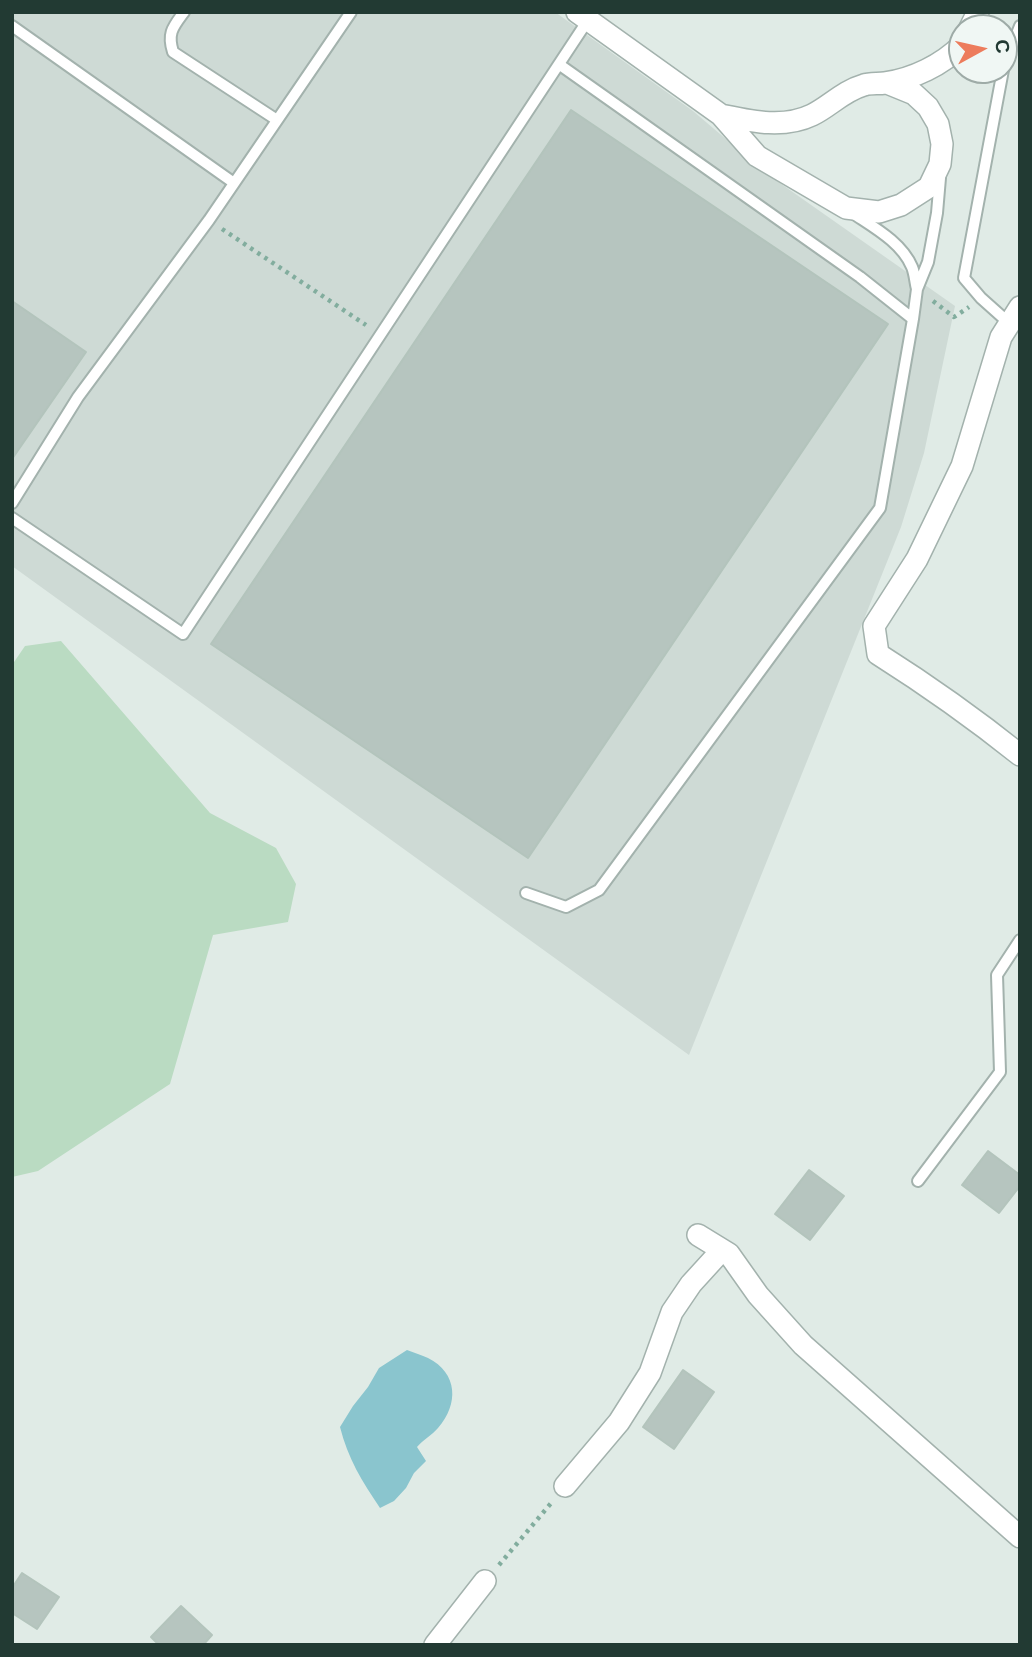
<!DOCTYPE html>
<meta charset="utf-8">
<style>
body{margin:0}
#map{position:relative;width:1032px;height:1657px;overflow:hidden;background:#e0ebe6;font-family:Arial,sans-serif}
canvas{display:block}
.frame{position:absolute;inset:0;border:14px solid #223a33;pointer-events:none}
.north{position:absolute;left:948px;top:14px;width:70px;height:70px;box-sizing:border-box;background:#f0f7f4;border:2px solid #9eaba7;border-radius:50%;rotate:82deg;font-size:19px;font-weight:700;line-height:28px;text-align:center;color:#223a33}
.north::after{content:'';display:block;margin:auto;width:24px;height:32px;background:#ed7c5c;clip-path:polygon(50% 0,100% 100%,50% 72%,0 100%)}
</style>
<div id="map">
<canvas width="1032" height="1657"></canvas>
<div class="frame"></div>
<div class="north">С</div>
</div>
<script>
const ctx = document.querySelector('canvas').getContext('2d');
ctx.lineJoin = 'round';
function fill(path, color) { ctx.fillStyle = color; ctx.fill(path, 'evenodd'); }
function strokePath(path, color, width, dash) { ctx.strokeStyle = color; ctx.lineWidth = width; ctx.lineCap = dash ? 'butt' : 'round'; ctx.setLineDash(dash || []); ctx.stroke(path); }
fill(new Path2D(`
 M12 12H555L693 111 767 174 955 306 924 453 901 527 689 1055 12 566Z`), '#cedad5');
fill(new Path2D(`
 M61 641 210 813 276 848 296 884 288 922 213 935 170 1084 38 1171 12 1177V665L25 646Z`), '#badbc2');
fill(new Path2D(`
 M407 1350C414 1353 422 1355 428 1358 458 1373 459 1404 438 1428 432 1435 423 1440 417 1447L426 1461 414 1473 406 1488 394 1501 380 1508C362 1481 348 1459 340 1427L353 1406 368 1387 379 1368Z`), '#8ac5ce');
const building = new Path2D(`
 M571 110 888 324 528 858 211 644Z
 M12 301 86 352 12 459Z
 M988 1151 1020 1175V1186L999 1213 962 1185Z
 M809 1170 844 1196 810 1240 775 1214Z
 M683 1370 714 1392 674 1449 643 1427Z
 M22 1573 59 1597 37 1629 12 1613V1588Z
 M181 1606 212 1635 203 1645H159L151 1637Z`);
fill(building, '#b6c5bf');
strokePath(building, '#b3c4bc', 2);
const lane = new Path2D(`
 M184 12C173 27 167 33 173 52L277 120
 M12 26 234 183
 M560 65 860 277 913 319
 M1004 67 1020 26
 M1003 70 964 278 981 298 1009 323
 M854 214C875 228 902 243 912 267 915 274 915 282 917 289
 M12 503 78 397 209 220 351 12
 M12 518 183 634 588 20
 M526 893 566 907 599 890 880 508 913 319 917 289 928 262 937 213 940 178
 M918 1181 1000 1072 997 975 1020 940`);
const street = new Path2D(`
 M577 12 721 115 757 156 846 208 879 212 901 205 929 187 940 164 942 144 938 124 928 107 914 94 887 83
 M970 28 978 12
 M721 115C750 121 783 129 812 115 829 107 843 91 864 85 870 83 878 84 885 83 913 79 942 65 962 45
 M1020 307 1001 337 962 466 917 559 874 626 878 654C927 685 975 719 1020 755
 M698 1235 729 1254 758 1295 803 1345 1020 1537
 M565 1486 619 1422 650 1373 672 1312 691 1284 722 1250
 M435 1645 485 1581`);
strokePath(lane, '#a3b2ad', 14);
strokePath(street, '#a3b2ad', 24);
strokePath(new Path2D(`
 M222 229 366 325
 M933 301 954 317 969 307
 M499 1565 552 1502`), '#82ad9e', 4.5, [3.5, 5]);
strokePath(lane, '#fff', 10);
strokePath(street, '#fff', 21);
</script>
